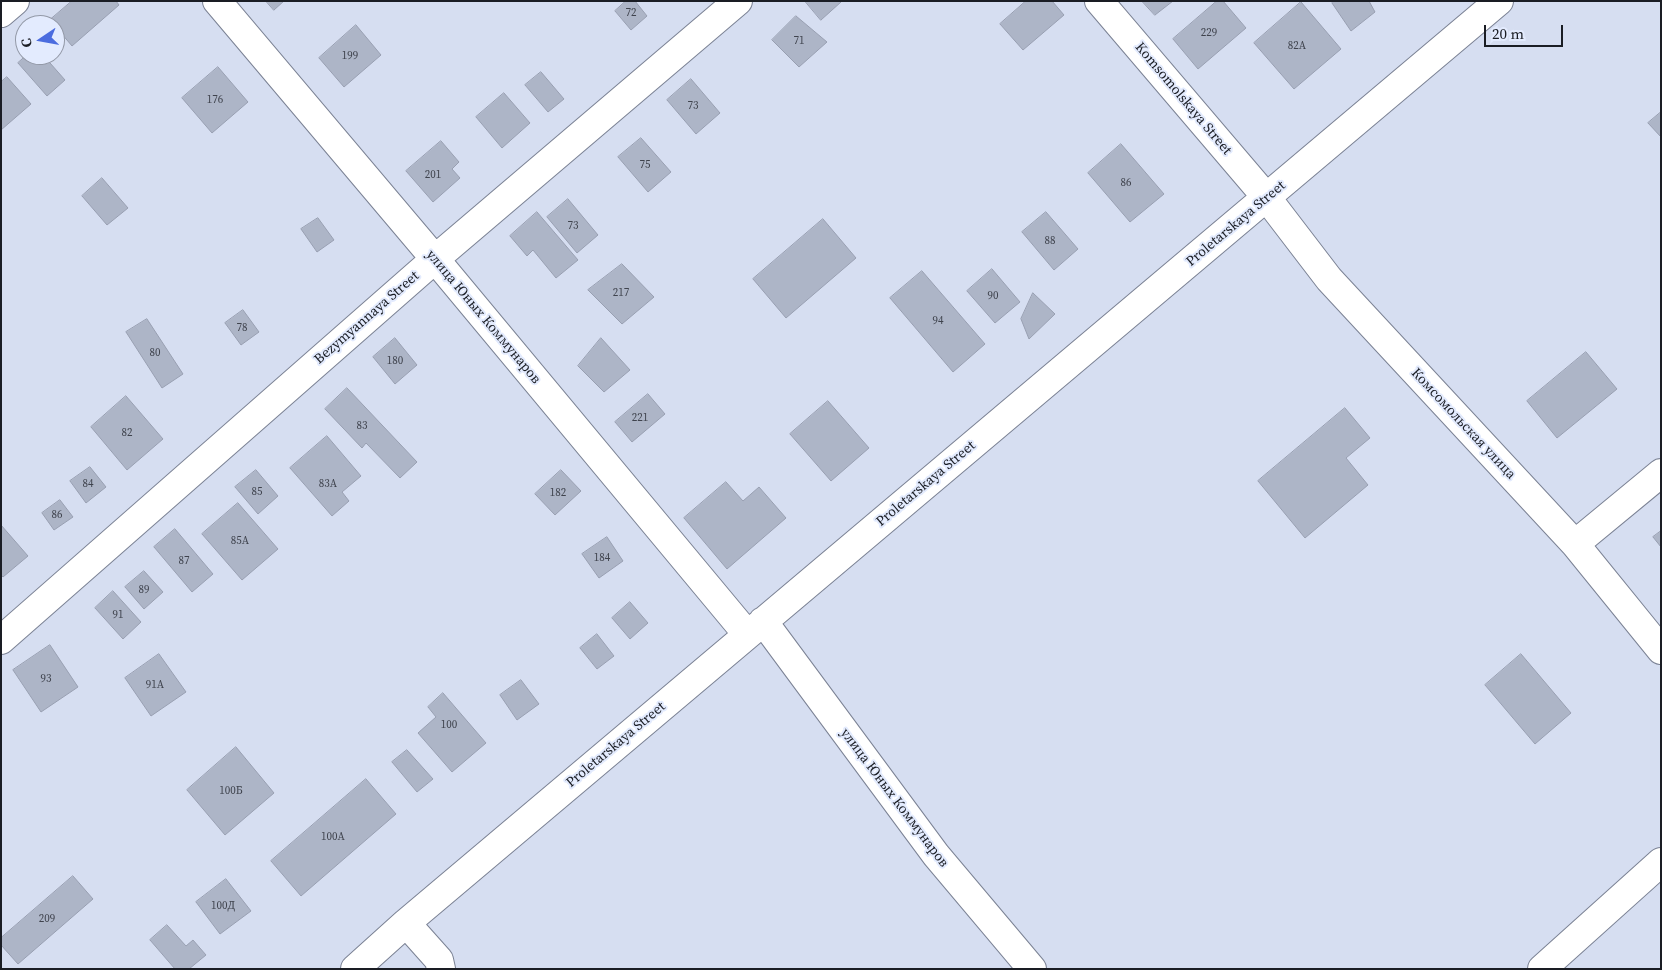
<!DOCTYPE html>
<meta charset="utf-8">
<style>
body{margin:0}
#map{position:relative;width:1662px;height:970px;overflow:hidden;background:#d6def1;font-family:"Source Serif 4",serif}
canvas{display:block}
.frame{position:absolute;inset:0;border:2px solid #1a1d24;pointer-events:none}
.north{position:absolute;left:15px;top:15px;width:50px;height:50px;box-sizing:border-box;background:#e3ebfe;border:1px solid #9399a7;border-radius:50%;rotate:258deg;font-size:14px;font-weight:700;line-height:20px;text-align:center;color:#1a1d24}
.north::after{content:'';display:block;margin:auto;width:18px;height:22px;background:#4b6cdf;clip-path:polygon(50% 0,100% 100%,50% 72%,0 100%)}
.scale{position:absolute;left:1484px;top:25px;width:79px;height:22px;box-sizing:border-box;border:2px solid #1a1d24;border-top:0;padding-left:6px;font-size:15px;line-height:18px;white-space:nowrap;color:#1a1d24;-webkit-text-stroke:4px #e3ebfe;paint-order:stroke}
</style>
<div id="map">
<canvas width="1662" height="970"></canvas>
<div class="frame"></div>
<div class="north">С</div>
<div class="scale">20 m</div>
</div>
<script>
const ctx = document.querySelector('canvas').getContext('2d');
ctx.lineJoin = 'round';
function fill(path, color) { ctx.fillStyle = color; ctx.fill(path, 'evenodd'); }
function strokePath(path, color, width, dash) { ctx.strokeStyle = color; ctx.lineWidth = width; ctx.lineCap = dash ? 'butt' : 'round'; ctx.setLineDash(dash || []); ctx.stroke(path); }
function drawText(font, color, halo, rows, align = 'center') {
  ctx.font = font + ' "Source Serif 4",serif'; ctx.lineWidth = 4; ctx.setLineDash([]); ctx.textBaseline = 'middle'; ctx.strokeStyle = halo; ctx.fillStyle = color; for (const [text, x, y, turn = 0] of rows) {
    ctx.save(); ctx.translate(x, y); ctx.rotate((+turn || 0) * Math.PI / 180); ctx.textAlign = isNaN(turn) ? turn : align; if (halo) ctx.strokeText(text, 0, 0); ctx.fillText(text, 0, 0); ctx.restore();
  }
}
const building = new Path2D(`
 M72 1H116L119 5 72 46 50 20Z
 M266 1H284L274 10Z
 M626 1H635L647 16 631 30 615 11Z
 M805 1H840L841 2 821 20Z
 M1026 1H1052L1064 15 1023 50 1000 24Z
 M1142 1H1173L1155 15Z
 M1217 1H1223L1246 28 1198 69 1173 39Z
 M1334 1H1369L1375 12 1351 31 1332 3Z
 M1301 2 1341 49 1294 89 1254 43Z
 M796 16 827 42 799 67 772 40Z
 M356 25 381 55 344 87 319 58Z
 M27 55H43L65 80 47 96 18 63Z
 M218 67 248 102 212 133 182 98Z
 M541 72 564 99 548 112 525 85Z
 M7 77 31 104 1 130V82Z
 M691 79 720 113 696 134 667 100Z
 M504 93 530 123 502 148 476 117Z
 M1661 112V137L1648 123Z
 M641 138 671 172 648 192 618 157Z
 M441 141 459 162 452 169 460 178 433 202 406 171Z
 M1121 144 1164 194 1130 222 1088 173Z
 M102 178 128 208 107 225 82 196Z
 M568 199 598 235 577 253 547 217Z
 M537 212 578 260 556 278 533 250 527 256 510 236Z
 M1046 212 1078 249 1054 270 1022 232Z
 M318 218 334 240 317 252 301 229Z
 M823 219 856 258 786 318 753 279Z
 M622 264 654 297 622 324 588 290Z
 M992 269 1020 302 995 323 967 291Z
 M922 271 985 344 953 372 890 298Z
 M1033 293 1055 314 1029 339 1021 319Z
 M243 310 259 332 241 345 225 323Z
 M147 319 183 374 162 388 126 332Z
 M395 338 417 365 395 384 373 357Z
 M601 338 630 370 604 392 578 366Z
 M1586 352 1617 389 1557 438 1527 401Z
 M347 388 417 462 400 478 366 443 362 448 325 409Z
 M648 394 665 414 632 442 615 422Z
 M126 396 163 439 127 470 91 427Z
 M828 401 869 448 831 481 790 434Z
 M1345 408 1370 438 1346 458 1368 485 1305 538 1258 481Z
 M327 436 361 476 342 492 349 501 332 516 290 468Z
 M90 467 106 487 86 503 70 481Z
 M256 470 278 496 258 514 235 487Z
 M561 470 581 491 555 515 535 494Z
 M726 482 743 501 759 487 786 518 727 569 684 518Z
 M60 500 73 517 54 530 42 513Z
 M238 503 278 549 242 580 202 534Z
 M1 525 28 556 3 577 1 575Z
 M175 529 213 574 192 592 154 547Z
 M1661 531V547L1653 537Z
 M607 537 623 561 599 578 582 554Z
 M144 571 163 592 144 609 125 587Z
 M113 591 141 622 123 639 95 608Z
 M630 602 648 623 630 639 612 618Z
 M597 634 614 656 597 669 580 648Z
 M50 645 78 687 41 712 13 670Z
 M159 654 186 692 151 716 125 678Z
 M1521 654 1571 713 1535 744 1485 685Z
 M521 680 539 704 517 720 500 695Z
 M443 693 486 743 452 772 418 733 436 717 428 707Z
 M236 747 274 793 225 835 187 790Z
 M407 750 433 779 417 792 392 762Z
 M366 779 396 814 301 896 271 861Z
 M73 876 93 899 18 964 1 945V938Z
 M226 879 251 911 220 934 196 902Z
 M167 925 186 946 193 940 206 955 189 969H175L150 940Z`);
fill(building, '#adb5c7');
strokePath(building, '#989fb1', 1);
const minor = new Path2D(`
 M217 1 435 259 747 634
 M1099 1 1267 198 1329 279 1575 544 1661 650
 M1 13 15 1
 M1575 544 1661 473
 M763 621 936 855 1032 969
 M1 640 435 259 738 1
 M406 923 439 960 441 969
 M355 969 406 923 1499 1
 M1542 969 1661 862`);
strokePath(minor, '#7b8294', 30);
strokePath(minor, '#fff', 28);
drawText('11px', '#3f434d', null, [
 ["72",631,13],
 ["229",1209,33],
 ["71",799,41],
 ["82А",1297,46],
 ["199",350,56],
 ["176",215,100],
 ["73",693,106],
 ["75",645,165],
 ["201",433,175],
 ["86",1126,183],
 ["73",573,226],
 ["88",1050,241],
 ["217",621,293],
 ["90",993,296],
 ["94",938,321],
 ["78",242,328],
 ["80",155,353],
 ["180",395,361],
 ["221",640,418],
 ["83",362,426],
 ["82",127,433],
 ["84",88,484],
 ["83А",328,484],
 ["85",257,492],
 ["182",558,493],
 ["86",57,515],
 ["85А",240,541],
 ["184",602,558],
 ["87",184,561],
 ["89",144,590],
 ["91",118,615],
 ["93",46,679],
 ["91А",155,685],
 ["100",449,725],
 ["100Б",231,791],
 ["100А",333,837],
 ["100Д",223,906],
 ["209",47,919]
]);
drawText('14px', '#1a1d24', '#e3ebfe', [
 ["Komsomolskaya Street",1183,99,50],
 ["Proletarskaya Street",1236,224,-40],
 ["улица Юных Коммунаров",483,317,50],
 ["Bezymyannaya Street",367,318,-41],
 ["Комсомольская улица",1463,424,47],
 ["Proletarskaya Street",926,484,-40],
 ["Proletarskaya Street",616,745,-40],
 ["улица Юных Коммунаров",894,798,53]
]);
</script>
